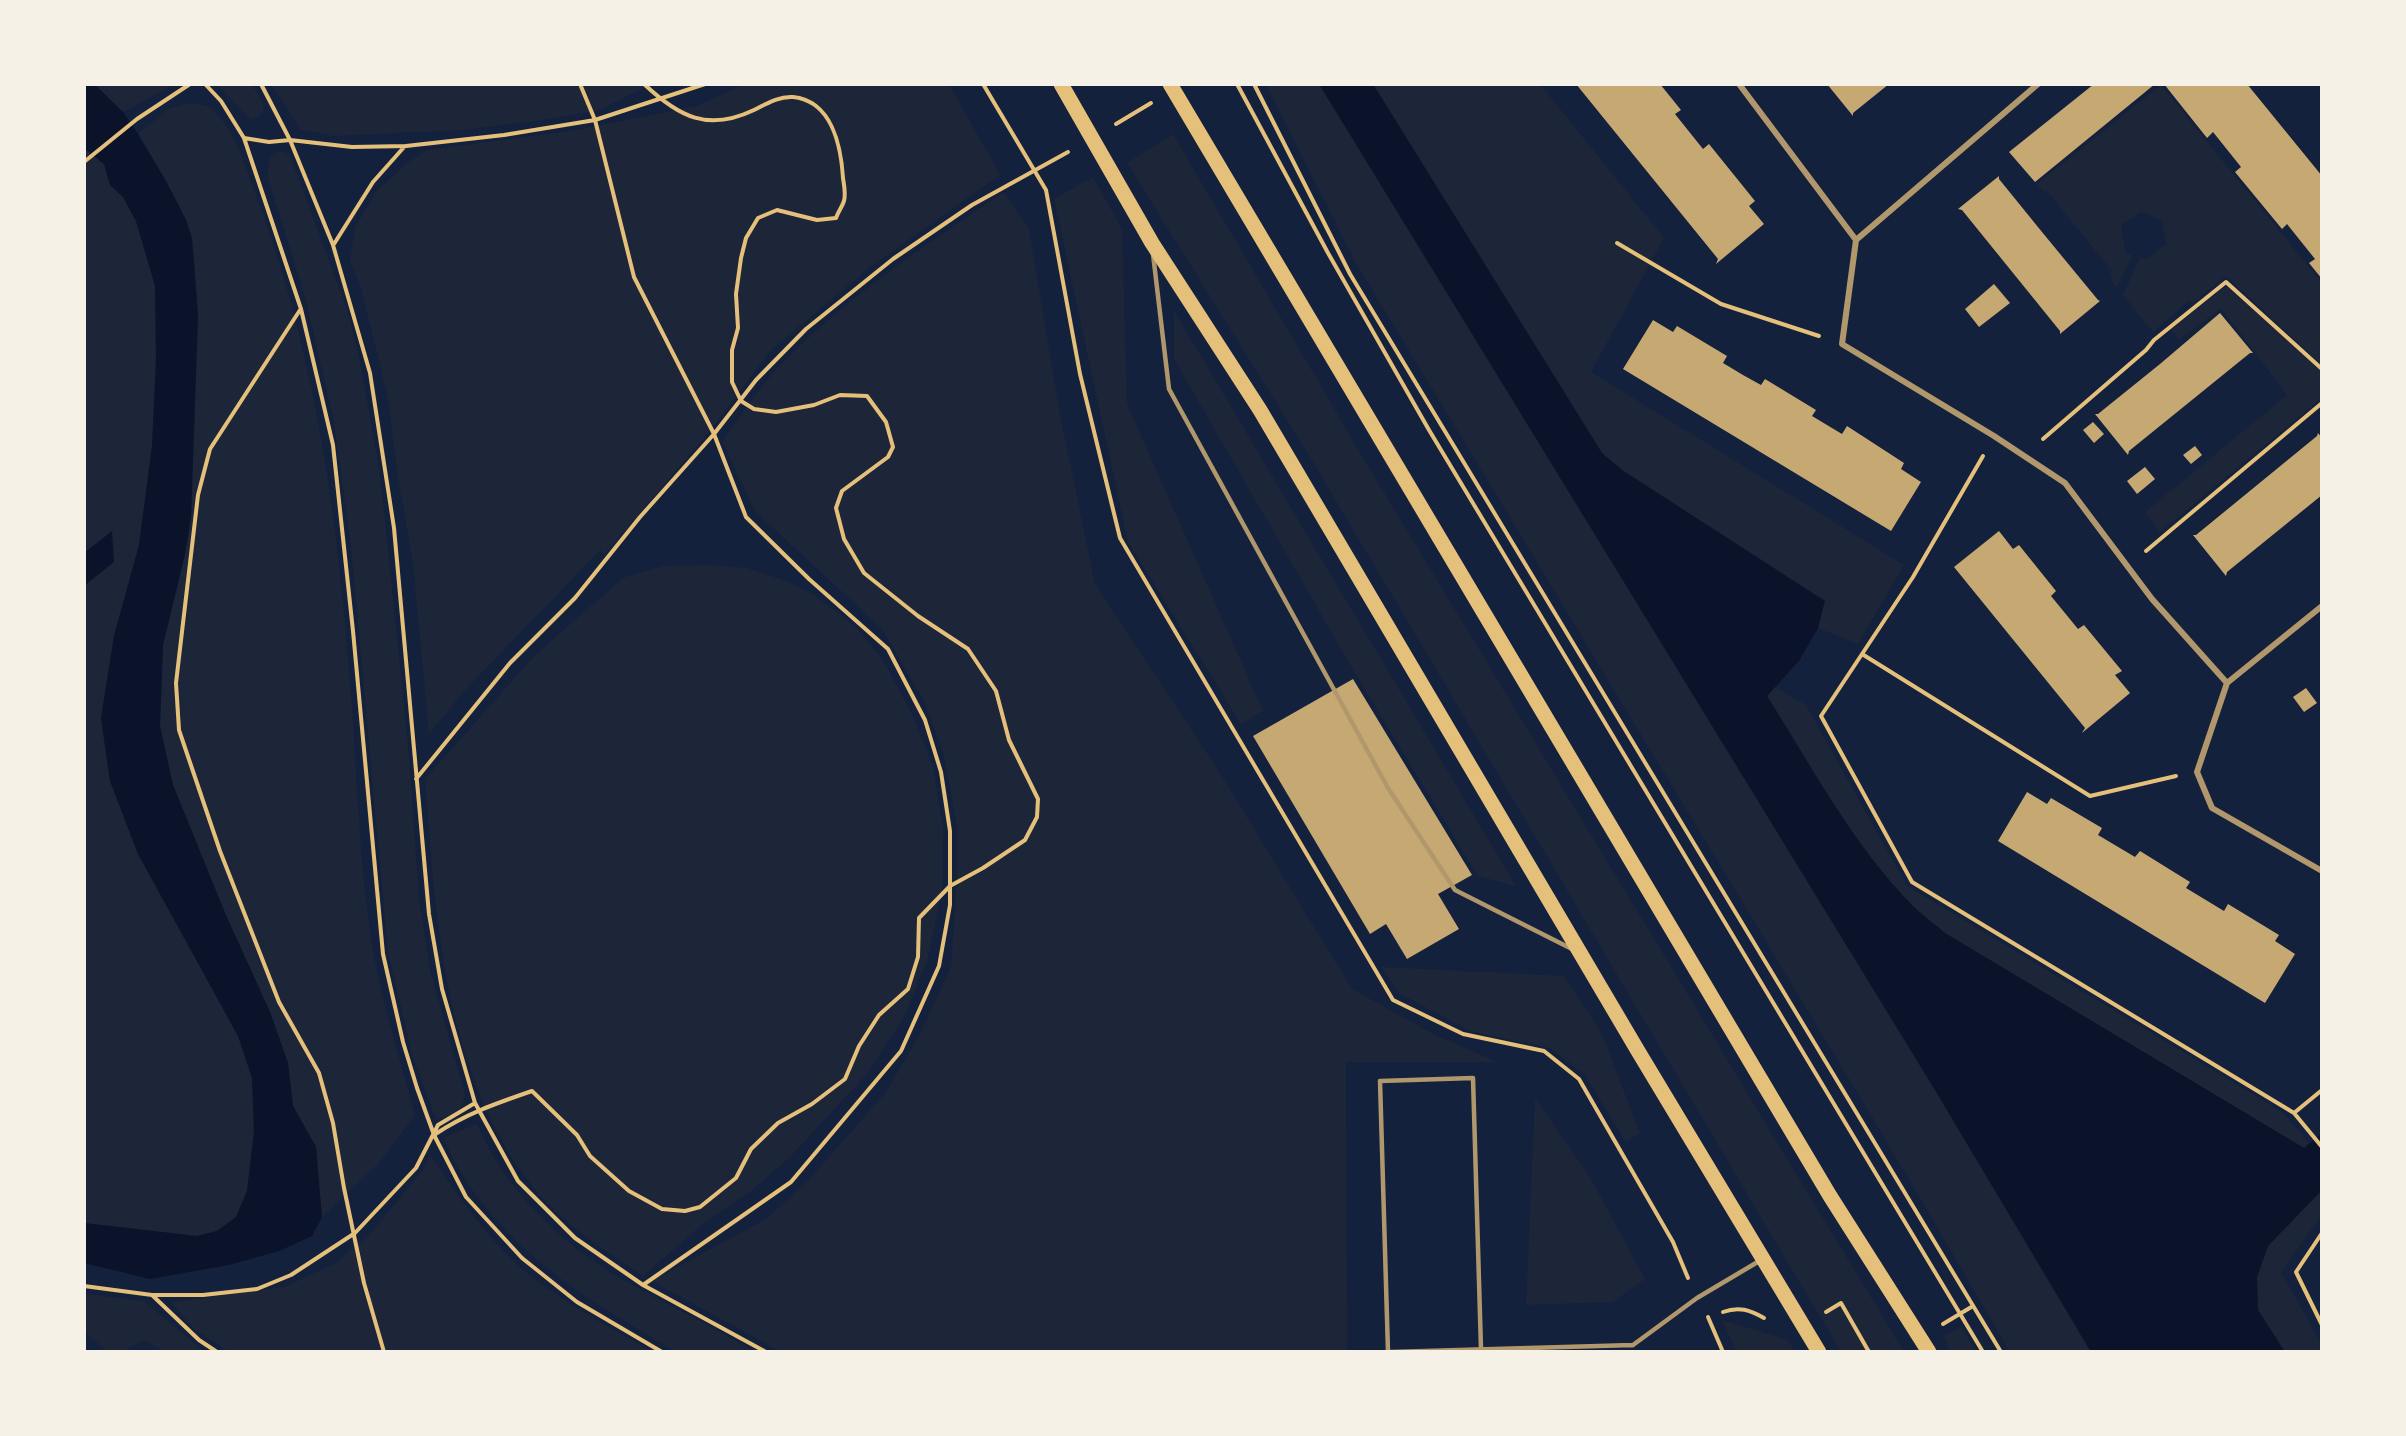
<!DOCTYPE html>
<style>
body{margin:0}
#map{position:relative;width:2406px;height:1436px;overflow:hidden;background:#14213d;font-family:"Varela Round",sans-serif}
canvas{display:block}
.frame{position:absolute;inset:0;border:86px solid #f6f1e7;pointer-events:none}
</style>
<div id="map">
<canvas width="2406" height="1436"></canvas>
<div class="frame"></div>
</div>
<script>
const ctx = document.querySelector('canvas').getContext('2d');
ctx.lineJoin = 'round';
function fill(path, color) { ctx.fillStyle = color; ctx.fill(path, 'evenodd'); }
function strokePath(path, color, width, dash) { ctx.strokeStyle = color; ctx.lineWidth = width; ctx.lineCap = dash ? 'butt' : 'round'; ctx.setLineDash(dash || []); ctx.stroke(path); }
fill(new Path2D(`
 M94 84H169L167 89 123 112Z
 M216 84H252L263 103V112L257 118 251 119Z
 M271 84H651L599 110 542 120 461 130 334 136 301 130Z
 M744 84H949L1000 175 869 268 770 351 709 432 604 555 600 550 465 690 429 734 413 563 397 471 388 399 361 287 350 261 355 227 377 191 407 163 427 150 577 130 697 106Z
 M1266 84H1319L1935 1090 2091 1352H2010L1883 1135 1355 261Z
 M1373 84H1540L1664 238 1591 372 1904 565 1858 644 1818 628 1824 601 1622 470 1602 453Z
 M2161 85 2322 283V365L2226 276 2193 303 2189 301 2153 332 2123 295 2140 257 2146 260 2166 244 2162 220 2141 212 2121 225 2125 252 2132 255 2117 288 2110 280 2112 278 2109 274 2112 271 2046 190 2044 192 2037 184Z
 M186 104C192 104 202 104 207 106 230 116 251 180 259 204 316 357 338 522 350 685 357 765 358 845 369 924 377 989 399 1053 415 1116L377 1165 322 1217 316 1147 293 1106 288 1063 270 1012 225 913 173 785 160 726 163 645 185 554 191 517 198 315 192 238 186 220 166 181 138 134 168 109Z
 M1173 134 1362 456 1904 1352H1841L1310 457 1127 163Z
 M84 148 104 164 110 185 123 197 136 221 155 286 156 359 152 446 139 545 114 636 101 718 110 781 138 854 238 1036 252 1078 254 1131 247 1192 236 1217 217 1231 197 1236 84 1223Z
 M284 151 290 156 347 309 359 357 380 473 408 745 419 899 430 970 465 1095C463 1112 451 1114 436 1120L412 1054 388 952 351 547 334 422 306 300 267 175 270 157 277 152Z
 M1093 177 1122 229 1127 404 1263 711 1241 724 1128 542 1054 199Z
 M1004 192 1029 229 1060 415 1095 584 1218 770 1352 989 1437 1036 1498 1062H1346L1347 1352H781L652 1281 766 1219 806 1183 886 1092 920 1034 951 967 957 876V827L944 755 925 703 882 629 756 512 722 442C739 419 755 393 774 372 841 300 923 247 1004 192Z
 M2226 286 2322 371V398L2160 532 2145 512 2287 395 2221 308 2179 340 2171 329Z
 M1174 311 1516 886 1478 876 1355 673 1174 359Z
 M712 565 747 568 789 582 815 596 855 626 884 662 911 712 933 767 943 827 942 890 928 958 904 1017 868 1073 789 1158 750 1192 704 1223 643 1276C607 1251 568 1228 539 1194 444 1083 436 919 425 779L535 655 623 578 662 566Z
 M1774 687 1806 705 1907 886 2274 1107 2284 1114 2309 1143 2304 1148 1945 933C1935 924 1923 916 1913 907 1854 846 1812 767 1767 696Z
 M1381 967 1564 976 1601 1032 1640 1133 1626 1142 1585 1075 1550 1048 1470 1031 1399 993Z
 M1535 1098 1590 1177 1645 1279 1613 1302 1526 1305Z
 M477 1124C483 1136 489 1149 496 1161 524 1206 572 1250 618 1277 663 1303 710 1324 754 1352 739 1352 688 1355 677 1351 661 1345 645 1333 630 1324 550 1277 482 1224 443 1138Z
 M430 1155C449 1182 468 1210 490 1236 533 1288 596 1319 653 1352H230L194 1329 171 1302 284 1287 334 1264 370 1234 423 1170Z
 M2322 1190V1215L2281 1272 2322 1345V1352H2285L2258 1310 2257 1277 2268 1246Z
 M84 1294 144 1301 205 1352H166L143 1340 122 1352H108L84 1331Z
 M1722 1320 1788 1340 1795 1352H1737Z
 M1961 1327 1976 1352H1950L1944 1336Z`), '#1d2539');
fill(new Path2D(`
 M84 84H94L123 112 138 134 166 181 186 220 192 238 198 315 191 517 185 554 163 645 160 726 173 785 225 913 270 1012 288 1063 293 1106 316 1147 322 1217 312 1236 279 1251 229 1265 150 1279 84 1263V1223L197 1236 217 1231 236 1217 247 1191 254 1131 252 1078 238 1036 138 854 110 781 101 718 114 636 139 545 152 446 156 359 155 286 136 221 123 197 110 185 104 164 84 148Z
 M1319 84H1373L1602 453 1622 470 1825 601 1818 628 1799 661 1767 696C1812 767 1854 847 1914 907 1923 916 1935 924 1945 933L2304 1148 2322 1133V1190L2268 1246 2257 1277 2258 1310 2285 1352H2091L1935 1090Z
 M112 531 114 562 84 586V553Z`), '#0b132b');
fill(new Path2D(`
 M1576 84H1660L1681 110 1675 114 1703 149 1709 144 1755 201 1749 206 1764 224 1716 264 1718 259Z
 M1827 84H1889L1853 113V116Z
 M2094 84H2155L2035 182 2009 152Z
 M2164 84H2247L2322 176V279L2309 263 2315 259 2287 224 2282 229 2235 172 2241 167 2213 132 2207 138Z
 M1999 176V179L2042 232 2098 300 2100 301 2060 334V331L1962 210 1958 209Z
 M1994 284 2010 303 1979 327 1965 309Z
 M2220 313 2253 353H2250L2129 451 2128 455 2095 414H2098L2160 364Z
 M1653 320 1673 332 1677 326 1727 356 1723 363 1743 375 1761 385 1765 379 1816 410 1812 416 1842 434 1847 426 1904 463 1901 469 1921 482 1891 531 1623 369Z
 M2093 422 2104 434 2094 443 2083 430Z
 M2318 433 2322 438V495L2227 572 2226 576 2193 535H2196L2317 436Z
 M2195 446 2202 455 2191 464 2183 455Z
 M2145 467 2155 479 2137 494 2127 481Z
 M1999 531 2013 549 2019 545 2056 591 2051 596 2078 629 2084 625 2122 671 2115 675 2130 693 2082 733 2085 728 1954 567Z
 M1353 679 1472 875 1438 894 1459 929 1407 959 1386 924 1370 934 1253 736Z
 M2306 688 2317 703 2304 712 2293 697Z
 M2027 792 2047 804 2051 798 2102 828 2098 835 2135 857 2140 851 2190 882 2186 888 2224 911 2228 904 2279 935 2275 941 2295 954 2265 1003 1998 841Z`), '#c6a872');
strokePath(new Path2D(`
 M205 84 221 101 244 138 301 309 333 445 353 631 383 954 403 1042 417 1088 434 1135 466 1197 522 1258 577 1302 662 1352
 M261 84 290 140 333 245 370 373 394 528 429 914 442 989 475 1103 518 1181 575 1238 643 1285 766 1352
 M580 84 595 120 634 277 714 434 756 380 806 329 893 259 972 205 1068 152
 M983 84 1046 190 1080 374 1120 538 1393 1000 1463 1034 1544 1051 1579 1079 1673 1242 1688 1278
 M1237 84 1328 253 1429 430 1983 1352
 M1254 84 1350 274 2001 1352
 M1116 124 1151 103
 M244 138 269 142 290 140 352 147 406 146 504 135 595 120 705 84
 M84 162 137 119 190 84
 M1617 243 1721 304 1819 336
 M334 244 373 182 405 146
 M300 310 210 449 198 495 176 683 179 730 220 851 279 1002 319 1073 333 1123 344 1188 364 1283 384 1352
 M2043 439 2146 350 2154 340 2226 282 2322 369
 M1983 456 1913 577 1821 716 1912 882 2294 1113 2322 1147
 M2146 551 2322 403
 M1862 654 2090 796 2176 776
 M416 779 510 663 575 598 640 517 714 434 746 517 809 579 888 649 925 720 941 772 950 831V905L939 966 901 1051 791 1182 643 1285
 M2294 1113 2322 1090
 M434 1135C465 1114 497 1103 532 1091L577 1135 590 1156 629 1191 662 1209 685 1211 700 1207 736 1178 751 1149 778 1123 812 1104 845 1079 859 1046 879 1015 908 989 918 957 919 918 950 886 983 868 1025 840 1037 817 1038 799 1009 740 996 691 968 649 918 616 864 573 844 539 836 508 842 491 888 457 893 447 886 422 867 396 840 395 814 405 776 412 754 409 741 401 732 382V350L738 328 736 294 741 258 746 238 758 218 777 210 817 220 836 218C838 212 842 207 844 201 846 194 844 185 843 178 841 146 832 101 793 97 779 96 766 104 754 110 708 132 679 117 644 84
 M2322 1233 2296 1272 2322 1325
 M84 1286 152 1295H203L257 1289 291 1275 355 1233 416 1168 438 1125 475 1103
 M152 1295 199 1340 217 1352
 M1723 1312C1739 1306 1750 1310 1764 1318
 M1826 1312 1841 1303 1869 1352
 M1708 1317 1723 1352
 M1943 1324 1973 1306`), '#e5c07b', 4);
strokePath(new Path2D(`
 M1153 254 1169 389 1388 788 1455 890 1572 949
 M1633 1345 1697 1298 1761 1260
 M1388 1352 1380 1081 1473 1078 1481 1349
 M1390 1352 1633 1345`), '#b1986c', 4.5);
strokePath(new Path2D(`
 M1739 84 1856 240 1842 344 1994 436 2065 483 2152 599 2227 683 2197 772 2212 808 2322 871
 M1856 240 2038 84
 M2227 683 2322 606`), '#b1986c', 6);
strokePath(new Path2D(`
 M1061 84 1152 243 1260 410 1638 1051 1819 1352
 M1170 84 1830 1196 1929 1352`), '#e5c07b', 15);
</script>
